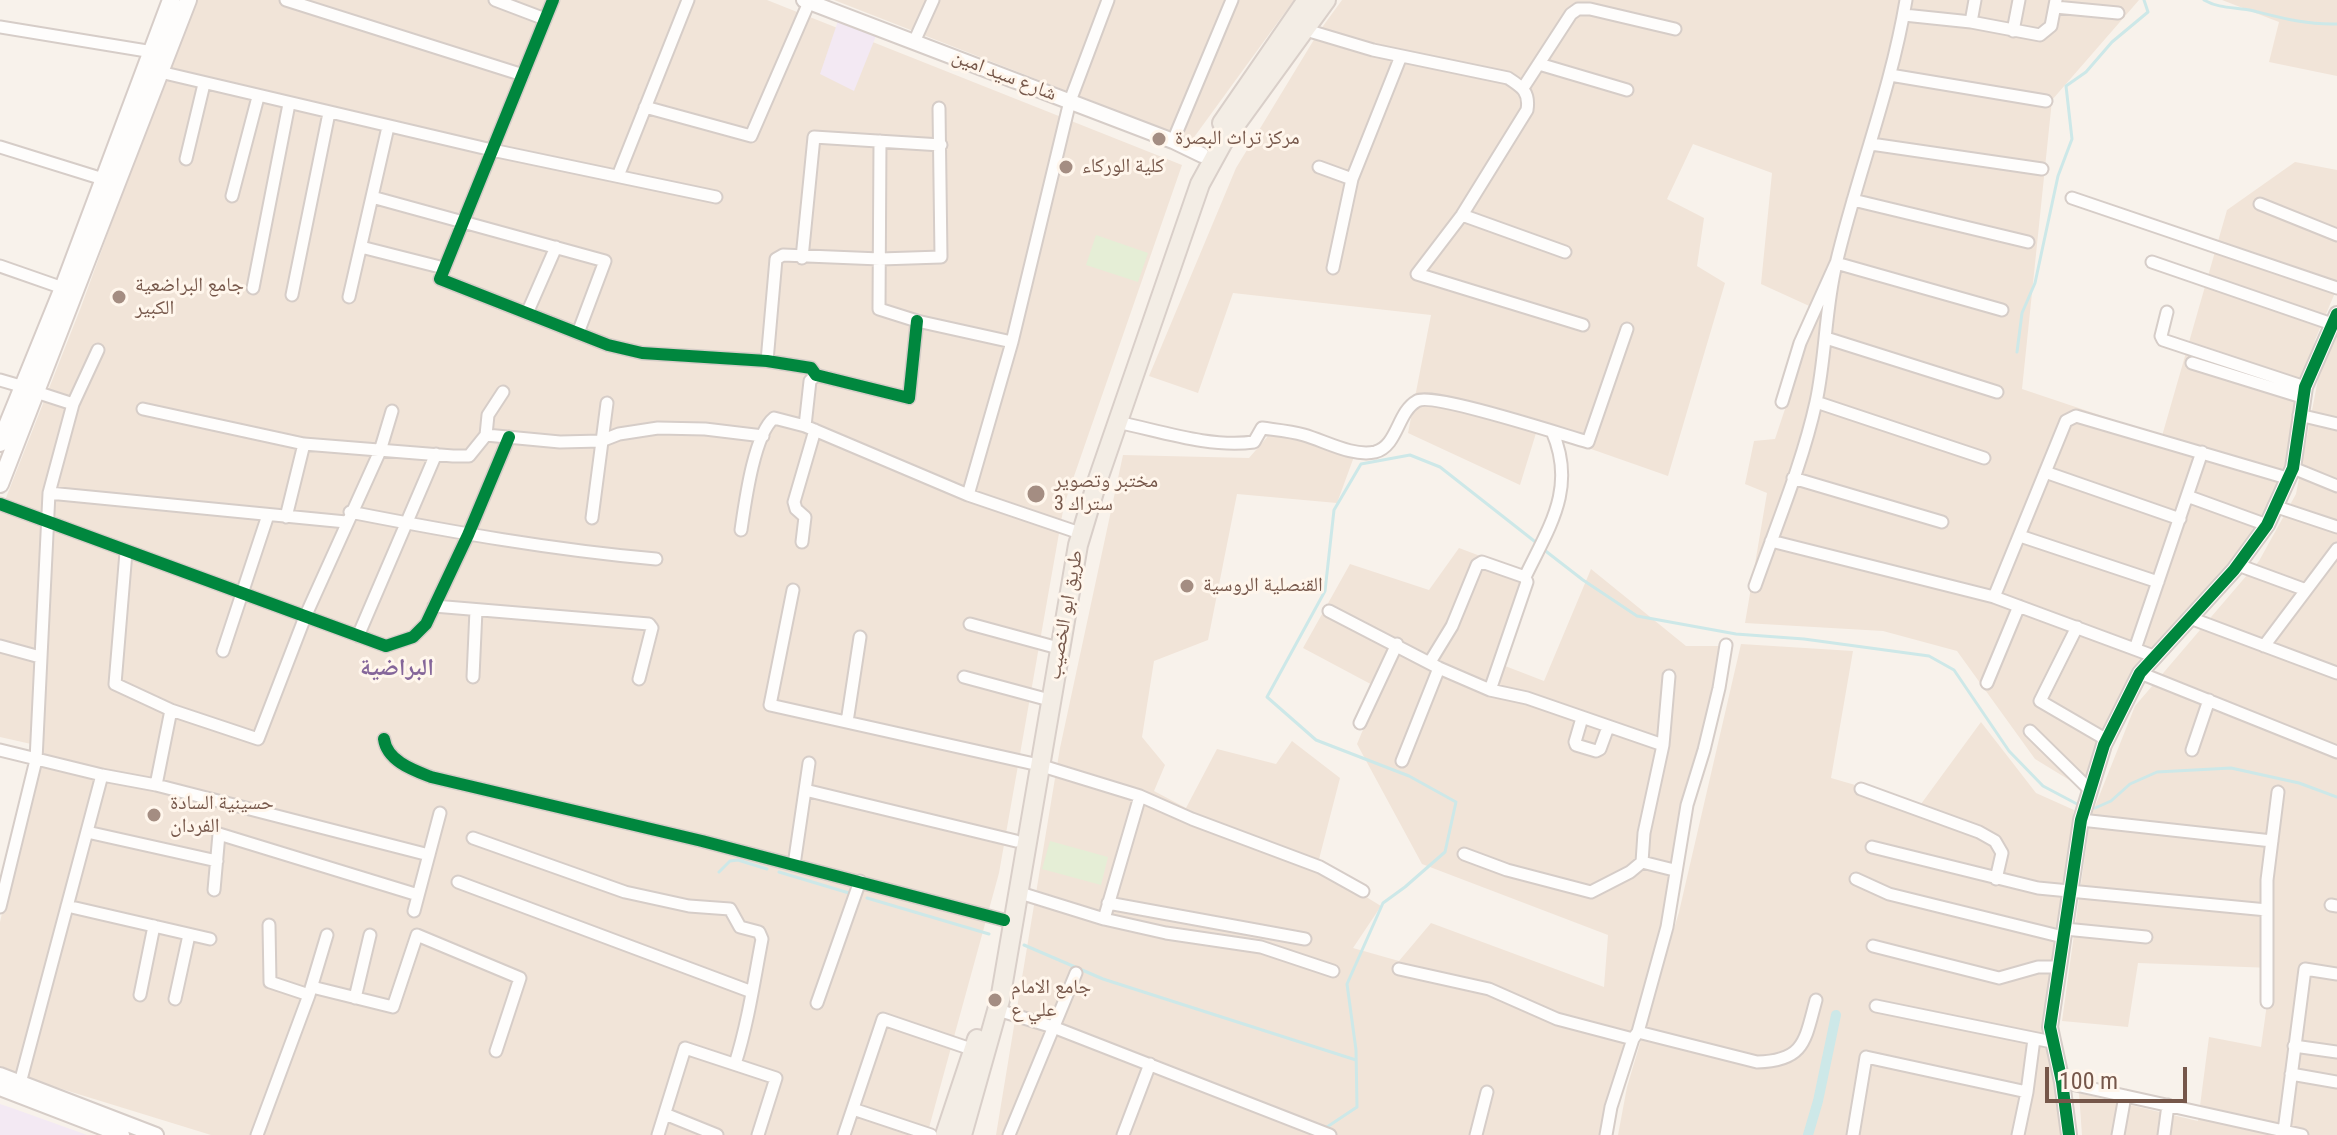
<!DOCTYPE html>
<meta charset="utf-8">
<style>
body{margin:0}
#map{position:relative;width:2337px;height:1135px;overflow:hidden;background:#f8f2eb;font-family:"Roboto Condensed",sans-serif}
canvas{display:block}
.scale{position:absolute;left:2045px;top:1067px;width:142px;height:36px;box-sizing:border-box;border:4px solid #76574a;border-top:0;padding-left:10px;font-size:24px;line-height:28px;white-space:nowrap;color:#76574a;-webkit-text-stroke:6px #fff6ec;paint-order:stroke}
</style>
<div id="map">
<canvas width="2337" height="1135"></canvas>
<div class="scale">100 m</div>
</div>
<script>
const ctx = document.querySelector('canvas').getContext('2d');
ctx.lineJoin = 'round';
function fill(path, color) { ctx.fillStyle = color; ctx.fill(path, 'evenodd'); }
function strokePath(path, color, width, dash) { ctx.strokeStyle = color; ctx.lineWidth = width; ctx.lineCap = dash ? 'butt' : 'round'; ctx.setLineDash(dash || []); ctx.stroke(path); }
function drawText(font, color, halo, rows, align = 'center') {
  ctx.font = font + ' "Roboto Condensed","Noto Naskh Arabic",sans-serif'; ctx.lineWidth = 6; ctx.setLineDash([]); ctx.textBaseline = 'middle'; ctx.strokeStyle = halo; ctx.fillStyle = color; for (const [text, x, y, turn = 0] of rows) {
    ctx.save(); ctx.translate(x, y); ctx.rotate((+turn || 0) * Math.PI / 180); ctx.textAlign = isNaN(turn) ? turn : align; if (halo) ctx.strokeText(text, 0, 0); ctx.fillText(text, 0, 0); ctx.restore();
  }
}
fill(new Path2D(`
 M193 0H767L1182 165 1064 505 999 873 927 1135H211L0 1070V922L40 746 0 737V513L81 307Z
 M834 0H1294L1192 140Z
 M1342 0H2139L2052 100 2022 389 2162 436 2227 210 2295 162 2337 170V288L2315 340 2281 494 2243 561 2121 697 2084 789 2035 759 1957 651 1883 631 1745 623 1767 493 1745 484 1754 441 1775 439 1818 310 1761 284 1772 173 1693 144 1667 199 1704 218 1697 266 1725 283 1668 476 1537 430 1520 485 1408 433 1431 315 1233 293 1198 393 1149 376 1236 168 1318 33Z
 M2222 0H2337V76L2269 62 2279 22Z
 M2337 333V1135H2082L2079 1093 2198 1121 2209 1037 2261 1047 2272 968 2138 963 2128 1027 2062 1021 2090 819 2135 706 2259 561 2296 494 2319 374Z
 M1275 428 1355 454 1337 503 1237 494 1208 640 1154 661 1142 737 1165 765 1154 791 1186 808 1217 749 1276 764 1292 741 1340 778 1317 867 1381 906 1353 948 1399 961 1431 923 1604 987 1608 935 1422 864 1357 744 1380 689 1303 648 1350 564 1429 590 1459 548 1528 574 1500 664 1544 681 1591 569 1686 646H1724L1658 952 1611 1095 1605 1135H996L1060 748 1123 455 1249 458Z
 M1741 644 1853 651 1831 778 1921 804 1981 722 2036 793 2074 810 2055 940 2047 1032 2068 1135H1618L1627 1087 1679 912Z`), '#f1e4d8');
fill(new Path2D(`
 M838 21 876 36 854 91 820 74Z
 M0 1104 12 1108 87 1135H0Z`), '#f3e9f3');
fill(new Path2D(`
 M1096 235 1148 253 1138 282 1086 265Z
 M1050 841 1108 857 1101 885 1042 869Z`), '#e5eed6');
strokePath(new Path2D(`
 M2204 0C2219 9 2237 7 2254 11 2282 18 2307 25 2337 24
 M2017 352 2022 313 2035 283 2058 176 2072 139 2066 86 2086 72 2112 42 2148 12 2144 0
 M1543 549 1583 580 1637 616 1736 634 1804 639 1929 656 1954 670 2009 751 2043 786 2077 804
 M2089 807 2095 808 2111 801 2130 784 2157 772 2231 768 2299 783 2337 797
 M719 872 730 861 738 860 767 869
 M779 872 849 893
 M867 898 989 934
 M1024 945 1103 979 1356 1060
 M1324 1129 1357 1107 1356 1050 1347 984 1383 903 1405 887 1445 852 1456 802 1409 776 1316 740 1267 697 1325 591 1334 510 1361 464 1410 455 1440 467 1538 544`), '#cde8e8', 3);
strokePath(new Path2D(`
 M1808 1135 1818 1101 1836 1015`), '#cde8e8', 10);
const minor = new Path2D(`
 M286 0 523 75
 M495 0 545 19
 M553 0 440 279 608 345 642 353 767 361 811 368 816 375 909 398 917 321
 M2055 7 2118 13
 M1904 15 1971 22 2040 35 2051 26 2056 0
 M1971 22 1975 0
 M0 27 153 52
 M1306 30 1373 50 1508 78C1522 87 1530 92 1527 110L1462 215 1417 274 1583 325
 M2013 31 2019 0
 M914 42 933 0
 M1539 64 1627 90
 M160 72 492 150 716 197
 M1890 75 2046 101
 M1523 88 1571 14 1578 9H1590L1675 29
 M645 107 751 136 810 0
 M880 141 879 309 917 321 1012 342
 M1173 141 1232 0
 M1871 144 2042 169
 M0 147 103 179
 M186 159 204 84
 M1319 167 1352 179
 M618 176 688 0
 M232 196 258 97
 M372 197 605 261 578 333
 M2072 198 2337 288
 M1853 200 2028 242
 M2260 204 2337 235
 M1462 215 1565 252
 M361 247 444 268
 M802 258 814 137 941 145
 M2152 262 2332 324
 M0 266 63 288
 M1333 268 1352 179 1401 56
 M253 288 289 104
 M292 295 329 113
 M349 297 388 127
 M528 311 556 247
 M2167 312 2161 336 2163 340 2305 387
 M1826 338 1997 392
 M767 361 776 259 783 255 880 259 941 257 939 108
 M2192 363 2302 397
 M0 380 24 387
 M36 392 73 404
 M1782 402 1800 343 1836 263 2002 310
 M1816 402 1984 458
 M143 409 304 444 453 456H469L486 435 560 442 601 441 619 434 658 428 705 429 763 436
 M2299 415 2337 424
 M1117 422C1161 431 1209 448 1254 442L1262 428C1276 430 1290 431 1304 435 1325 441 1353 457 1375 452 1398 446 1397 412 1417 401 1432 392 1563 435 1588 442L1627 329
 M805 426 810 381 816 375
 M486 435 488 415 503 392
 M2293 468 2337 486
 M2045 472 2180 519
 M1793 478 1942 522
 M49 493 346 522
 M968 495 1012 342 1070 101 1108 0
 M2187 496 2267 525
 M0 504 386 646 413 637 426 624 468 535 509 437
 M2274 506 2337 527
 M350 512C452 532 553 550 656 559
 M286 517 304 444
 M592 518 607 403
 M741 530C745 503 754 434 774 418L805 426 968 495 1074 531
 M2020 536 2158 582
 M1771 541 1994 597 2156 657
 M802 542 805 517 796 509 794 502 815 430
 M126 552 115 684 171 710 258 739 305 617 380 451 392 411
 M2238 565 2306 590
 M1525 577C1549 527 1577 488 1552 431
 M1755 586C1776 526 1802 465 1816 402 1826 356 1825 309 1836 264 1857 175 1891 90 1906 0
 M793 590 770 705 1030 763
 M1994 597 2066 421 2076 416 2287 478
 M434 606 649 624 652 628 639 679
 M1329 611 1439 668 1490 690 1527 698 1663 745
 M2190 618 2337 673
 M970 624 1051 646
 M2077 627 2040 701 2107 740
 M358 636 436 454
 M0 646 40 657
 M2264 646 2337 549
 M2135 649 2202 452
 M223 651 268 515
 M1430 662 1452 626 1477 565 1482 562 1525 577 1527 582 1490 690
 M2140 673 2337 752
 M1669 676 1663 745 1644 833 1642 862 1674 870
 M473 677 476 610
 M964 677 1042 698
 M1987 683 2019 606
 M1582 718 1575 742 1576 745 1596 751 1600 749 1608 727
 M847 722 860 637
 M1360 723 1397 644
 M2030 731 2089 789
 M384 739C387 761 413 770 431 777L702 841 1004 920
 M0 750 102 775 156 785 429 855
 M2192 750 2209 700
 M1402 761 1439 668
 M1039 765 1140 796 1192 819 1320 867 1363 891
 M156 785 171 710
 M1861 789 1979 832 1995 841 2002 853 1996 879
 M805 790 1016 841
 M2081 820 2272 841
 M87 832 217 861
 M473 838 625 892 689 906 730 909 740 927 759 932 762 939C754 981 748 1023 735 1064
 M1872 847 2038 888 2267 910
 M1464 854 1507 870 1591 892 1630 872 1642 862
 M794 865 809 763
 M1856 879 1889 894 2063 937
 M458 882 752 992
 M214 890 219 834 418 895
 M1017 892 1104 919 1166 933 1261 947 1333 971
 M1108 903 1305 939
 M2331 905 2337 906
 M67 906 210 939
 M0 907 36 760 49 493 73 404 98 350
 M414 911 440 813
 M1104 919 1140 796
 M269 925 270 982 309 995
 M2065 929 2146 937
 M1873 946 1999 978 2038 967H2058
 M1399 969 1489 989 1557 1019 1633 1039
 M312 987 393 1007 417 935 520 978 496 1051
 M140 995 154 926
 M355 998 370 935
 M175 999 189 935
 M2267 1002V880L2278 792
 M817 1003 860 881
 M1876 1006 2052 1042
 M998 1010 1053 1027 1330 1135
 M1638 1032 1757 1062C1805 1061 1805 1040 1816 1000
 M2294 1046 2337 1052
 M2291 1074 2337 1082
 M2062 1082 2302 1135
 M20 1083 102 775
 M853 1109 931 1135
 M665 1114 717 1135
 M2284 1131 2305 969 2337 974
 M257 1135 309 995 327 935
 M658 1135 685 1048 776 1078 758 1135
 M844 1135 883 1019 977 1051
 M1009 1135 1076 973
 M1123 1135 1150 1064
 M1476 1135 1487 1092
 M1606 1135 1611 1107 1633 1039 1638 1032 1667 927 1687 805 1704 750 1719 688 1726 645
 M1853 1135 1866 1057 2027 1092
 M2018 1135 2027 1092 2034 1039
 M2118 1135 2125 1096
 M2164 1135 2168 1105`);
const tertiary = new Path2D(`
 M804 0 1173 141 1202 155
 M0 1075 156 1135
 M0 1088 122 1135
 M2069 1135 2062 1082 2050 1027 2081 820 2104 745 2140 673 2234 570 2267 525 2293 468 2305 387 2337 314`);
const secondary = new Path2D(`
 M0 443 63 288 171 0
 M0 484 188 0`);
const primary = new Path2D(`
 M1222 123 1307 0
 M945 1135 977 1039
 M962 1135 1000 1000 1078 545 1097 482 1200 184 1223 142 1326 0`);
strokePath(minor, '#d6cdc8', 15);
strokePath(tertiary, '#d6cdc8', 18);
strokePath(secondary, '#d7cdc8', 20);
strokePath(primary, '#d9cfc9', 22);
strokePath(minor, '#fefdfc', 11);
strokePath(tertiary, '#fefdfc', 14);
strokePath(secondary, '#fefdfc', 16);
strokePath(primary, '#f3ede5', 18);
strokePath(new Path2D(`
 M553 0 440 279 608 345 642 353 767 361 811 368 816 375 909 398 917 321
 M0 504 386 646 413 637 426 624 468 535 509 437
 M384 739C387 761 413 770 431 777L702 841 1004 920
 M2069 1135 2062 1082 2050 1027 2081 820 2104 745 2140 673 2234 570 2267 525 2293 468 2305 387 2337 314`), '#00873e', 12);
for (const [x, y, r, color] of [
 [1159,139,8,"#a48d82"],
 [1066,167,8,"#a48d82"],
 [119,297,8,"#a48d82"],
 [1036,494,10,"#a48d82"],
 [1187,586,8,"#a48d82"],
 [154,815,8,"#a48d82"],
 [995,1000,8,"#a48d82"]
]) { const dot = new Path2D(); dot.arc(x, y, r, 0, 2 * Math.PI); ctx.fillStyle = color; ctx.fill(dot); strokePath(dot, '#fff6ec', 3); }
drawText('20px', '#76574a', '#fff6ec', [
 ["شارع سيد امين",1004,76,21],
 ["طريق ابو الخصيب",1066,615,-80]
]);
drawText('20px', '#76574a', '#fff6ec', [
 ["مركز تراث البصرة",1175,139],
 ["كلية الوركاء",1082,167],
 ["جامع البراضعية",135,286],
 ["الكبير",135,309],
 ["مختبر وتصوير",1054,482],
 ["ستراك 3",1054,505],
 ["القنصلية الروسية",1203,586],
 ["حسينية السادة",170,804],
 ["الفردان",170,827],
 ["جامع الامام",1011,988],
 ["علي ع",1011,1011]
], 'left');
drawText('bold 24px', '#85669a', '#fff6ec', [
 ["البراضية",397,669]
]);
</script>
